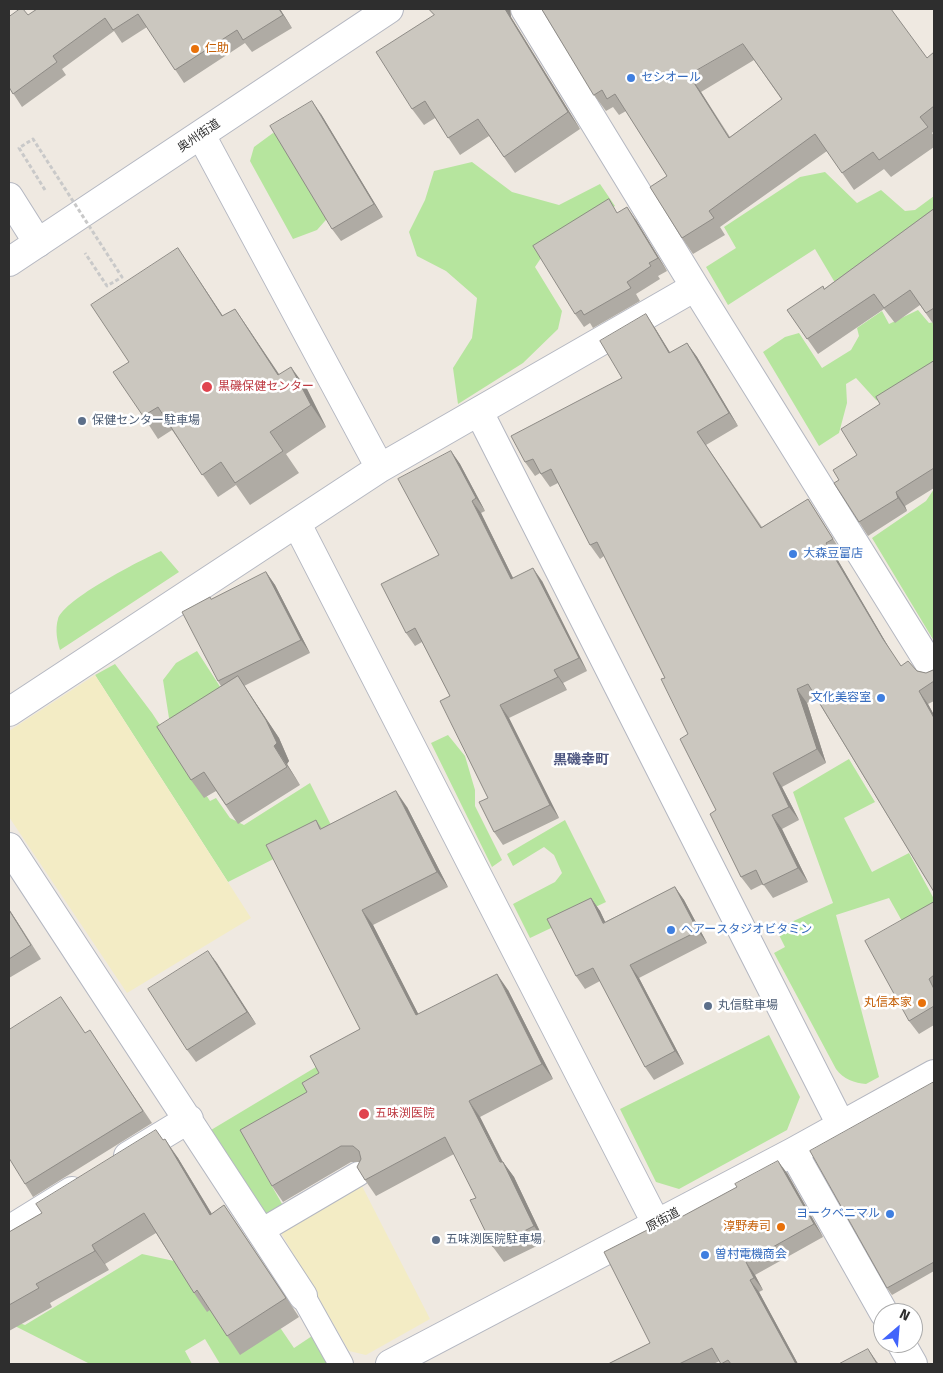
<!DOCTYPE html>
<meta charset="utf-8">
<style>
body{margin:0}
#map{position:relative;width:943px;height:1373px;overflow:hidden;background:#efe9e1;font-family:"Fira Sans",sans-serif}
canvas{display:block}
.frame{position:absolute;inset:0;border:10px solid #2e2e2e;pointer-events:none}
.north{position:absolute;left:873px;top:1303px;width:50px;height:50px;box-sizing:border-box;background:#fff;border:1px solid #ababab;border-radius:50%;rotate:27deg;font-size:14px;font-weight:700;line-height:20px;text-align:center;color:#2e2e2e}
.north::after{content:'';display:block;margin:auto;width:18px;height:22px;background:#4264fb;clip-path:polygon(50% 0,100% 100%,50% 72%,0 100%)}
</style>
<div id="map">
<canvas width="943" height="1373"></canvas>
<div class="frame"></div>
<div class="north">N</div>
</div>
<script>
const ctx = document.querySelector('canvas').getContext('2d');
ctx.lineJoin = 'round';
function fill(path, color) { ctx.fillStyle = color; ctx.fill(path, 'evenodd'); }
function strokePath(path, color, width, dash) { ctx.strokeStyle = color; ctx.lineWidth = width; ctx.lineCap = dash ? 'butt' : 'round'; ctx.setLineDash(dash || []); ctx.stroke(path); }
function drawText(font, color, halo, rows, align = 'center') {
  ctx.font = font + ' "Fira Sans","Noto Sans JP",sans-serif'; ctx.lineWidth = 5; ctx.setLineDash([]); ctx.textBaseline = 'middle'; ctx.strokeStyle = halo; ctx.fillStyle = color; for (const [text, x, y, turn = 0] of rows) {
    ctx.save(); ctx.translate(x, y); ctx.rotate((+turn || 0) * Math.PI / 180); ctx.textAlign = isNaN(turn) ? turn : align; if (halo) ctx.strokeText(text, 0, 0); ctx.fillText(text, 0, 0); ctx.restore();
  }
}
fill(new Path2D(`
 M273 133 297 140 332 213 317 230 293 239 250 161 254 147Z
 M472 162 512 192 559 205 600 184 615 206 549 246 535 267 562 311 558 329 523 363 458 404 453 368 472 338 477 298 446 271 417 256 409 232 425 200 434 171Z
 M825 172 857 203 881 190 905 211 915 210 934 196V230L837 301 834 281 815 249 728 305 706 267 736 248 724 227 800 177Z
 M918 310 929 323 934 322V386L888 403 876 400 856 378 846 384 847 403 839 433 819 446 763 352 785 337 799 333 822 368 851 350 859 336 857 328 882 311 889 324Z
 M934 489V641L872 538 926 501Z
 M161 551 179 572 60 650C57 641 55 629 58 619 64 599 141 560 161 551Z
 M197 651 228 699 179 731 169 718 163 680 176 663Z
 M115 664 152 713 210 801 216 798 230 818 244 825 310 783 333 829 228 882 95 675Z
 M448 735 465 756 475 790V806L502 860 492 867 431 743Z
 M849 759 875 802 844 818 872 872 909 853 934 899V959L920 953 889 898 836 915 879 1077 866 1084C855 1083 843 1079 836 1069L774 953 785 947 776 929 833 903 793 792Z
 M565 820 606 902 530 938 513 904 555 882 562 873 554 855 544 847 513 866 507 854Z
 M769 1035 800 1097 787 1130 679 1189 656 1182 620 1109Z
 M316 1067 327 1090 253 1142 250 1148 285 1209 268 1219 211 1130Z
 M142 1254 174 1261 207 1311 211 1309 281 1329 294 1348 315 1334 328 1364H220L205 1339 185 1351 192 1364H90L9 1323V1319L25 1325Z`), '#b6e59e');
fill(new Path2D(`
 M95 675 251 918 127 993 9 817V731Z
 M362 1186 430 1319 366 1355 349 1351 280 1231Z`), '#f3ecc5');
const lane = new Path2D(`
 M261 1231 358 1174
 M303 1296 341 1364`);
const street = new Path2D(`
 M525 9 695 287 934 671
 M201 135 380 468
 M9 197 38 243
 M479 412 841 1125
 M297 524 656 1223
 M9 712 380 468 695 287
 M9 847 303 1296
 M793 1152 884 1313
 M128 1156 189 1119
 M9 1230 72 1191
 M901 1343 913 1364
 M390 1364 793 1152 934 1074`);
const secondary = new Path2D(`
 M9 262 389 9`);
strokePath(lane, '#b4b7c1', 26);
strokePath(street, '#b4b7c1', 30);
strokePath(secondary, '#b4b7c1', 30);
strokePath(lane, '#fff', 24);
strokePath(street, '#fff', 28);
strokePath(secondary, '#fff', 28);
strokePath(new Path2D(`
 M45 190 19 148 33 139 122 277 107 286 85 253`), '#c9c9c9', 3, [4, 2.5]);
fill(new Path2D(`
 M280 9 292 28 252 52 245 43 184 83 147 27 122 43 114 31 62 69 66 75 22 107 9 87 28 15Z
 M429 9H510L511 17 580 129 515 173 489 136 460 155 435 118 424 125 412 109 434 15Z
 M542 9 927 58 934 52V131L932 133 934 136V147L891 177 884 169 854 190 827 151 720 227 725 235 693 254 682 238 667 176 626 111 619 115 613 107 606 111 594 95ZM754 60 782 100 730 137 701 92Z
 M321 114 383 217 341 241 332 229Z
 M934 209V325L920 305 895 323 884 309 818 354 787 310 824 289Z
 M618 213 636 220 667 271 658 276 660 279 636 294 640 301 593 328 590 323 584 327 575 314Z
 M193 271 223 316 235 309 279 374 307 389 326 427 286 454 299 473 250 505 236 485 218 497 172 430 158 439 143 416 129 362Z
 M655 328 670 353 687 343 697 357 738 426 706 445 762 527 808 499 817 513 842 553 836 557 892 653 901 666 926 673 933 670 934 669V701L928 704 934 715V892L816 698 807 703 826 763 782 787 799 820 782 829 808 882 773 898 763 884 751 890 741 877 688 734 665 678 604 556 600 559 590 545 558 483 550 487 540 473 535 476 525 462 622 378Z
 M934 361V488L905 506 907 511 868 536 859 522 839 480 857 455 880 404Z
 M451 451 460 464 485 511 481 513 513 578 542 581 587 671 563 683 567 690 509 718 559 818 503 845 494 832 488 798 450 696 422 642 415 646 406 633 439 555Z
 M266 572 275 585 310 653 244 686 279 738 289 761 287 764 300 785 238 824 216 791 204 798 191 780 221 686 218 681Z
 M407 807 448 887 373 925 418 1014 508 990 553 1079 480 1117 503 1162 514 1177 545 1242 504 1262 493 1247 476 1198 454 1154 376 1196 365 1180 360 1162H351L283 1202 272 1186 307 1092 319 1073 360 1029 316 820 322 829Z
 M675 887 684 900 707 943 639 978 684 1064 654 1080 645 1067 600 981 585 989 576 976 591 898 600 911 605 922Z
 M934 902V1025L919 1034 909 1021Z
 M9 909 41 959 9 978Z
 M208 951 256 1024 196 1062 187 1050Z
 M86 1033 98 1043 152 1123 33 1197 25 1184Z
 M934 1082V1271L892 1295 887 1288Z
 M163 1140 178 1158 212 1214 224 1205 299 1317 240 1355 210 1310 207 1312 194 1293 156 1233 105 1264 109 1270 50 1303 52 1307 9 1331V1232L42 1213Z
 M787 1173 823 1237 755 1275 763 1290 759 1292 798 1364H721L720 1361 713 1364H608L650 1343 658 1229Z`), '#afaba4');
fill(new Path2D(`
 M279 9H280L292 28 283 15Z
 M505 9H510L511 17 580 129 568 112Z
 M689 75 701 92 740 155 729 138Z
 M312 101 321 114 383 217 374 204Z
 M627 207 636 220 667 271 658 258Z
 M178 248 193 271 238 339 222 316Z
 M235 309 250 331 294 397 278 375Z
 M646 314 655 328 679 367 669 353Z
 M687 343 697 357 738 426 729 413Z
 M291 367 307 389 326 427 311 405Z
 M451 451 460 464 485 511 476 498Z
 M896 492 905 506 907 511 898 498Z
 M472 501 481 513 520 592 511 579Z
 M826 543 836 557 892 653 883 639Z
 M533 568 542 581 587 671 579 658Z
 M266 572 275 585 310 653 301 640Z
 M554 670 563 683 567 690 558 677Z
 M238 676 279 738 289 761 287 764 300 785 274 746Z
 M797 689 807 703 826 763 817 749Z
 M919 691 928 704 934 715V718Z
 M500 705 509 718 559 818 550 805Z
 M773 773 782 787 799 820 789 807Z
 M396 791 407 807 448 887 437 872Z
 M772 815 782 829 808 882 798 868Z
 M675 887 684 900 707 943 698 931Z
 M591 898 600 911 612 936 603 923Z
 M9 909 41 959 9 910Z
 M362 910 373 925 427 1031 416 1015Z
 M208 951 217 963 256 1024 247 1012Z
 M630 965 639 978 684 1064 675 1051Z
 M497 974 508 990 553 1079 542 1064Z
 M469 1101 480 1117 503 1163V1162L514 1177 545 1242 534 1226Z
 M165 1139 178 1158 224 1234 210 1215Z
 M778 1161 787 1173 823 1237 814 1224Z
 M224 1205 237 1224 299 1317 286 1298Z
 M92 1245 105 1264 109 1270 95 1251Z
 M746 1262 755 1275 763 1290 754 1278Z
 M750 1280 759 1292 798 1364H796Z
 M868 1349 877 1362 879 1364H877Z`), '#8e8b86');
const building = new Path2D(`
 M20 9H23L28 15 37 9H279L283 15 243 40 237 30 175 70 138 14 113 30 105 18 53 56 57 62 13 94 9 87V17Z
 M429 9H505L568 112 504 157 478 119 448 138 425 101 412 109 376 52 434 15Z
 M542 9H891L927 58 934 52V106L920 117 928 127 879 160 873 152 842 173 815 134 709 211 714 218 682 238 650 187 667 176 615 94 607 99 602 90 594 95ZM743 44 782 99 729 138 689 75Z
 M312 101 374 204 332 229 270 126Z
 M609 199 617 213 627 207 658 258 649 263 651 266 627 282 631 288 584 315 581 310 575 314 533 246Z
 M934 209V308L926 313 910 290 884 308 874 294 807 339 787 310 823 286 824 289Z
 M178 248 222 316 235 309 278 375 291 367 311 405 270 432 283 451 235 483 221 462 202 475 158 407 143 416 113 372 129 362 91 305Z
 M646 314 669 353 687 343 729 413 697 432 761 528 808 499 833 539 826 543 883 639 901 666 908 661 917 671 926 673 933 670 934 669V681L919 691 934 718V892L808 684 797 689 817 749 773 773 789 807 772 815 798 868 763 885 756 870 741 877 710 814 716 810 680 739 688 734 661 679 665 678 597 542 590 545 551 469 541 474 533 459 525 462 511 436 622 378 600 341Z
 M934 361V468L896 492 898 498 859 522 834 483 839 480 833 470 857 455 841 429 880 404 876 397Z
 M451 451 476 498 472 501 511 579 533 568 579 658 554 670 558 677 500 705 550 805 494 832 479 802 488 798 440 701 450 696 415 628 406 633 381 584 439 555 398 479Z
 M266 572 301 640 218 681 182 612 210 597 211 599Z
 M238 676 266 720 277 743 274 746 287 767 226 805 204 772 191 780 157 727Z
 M396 791 437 872 362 910 416 1015 497 974 542 1064 469 1101 500 1162H503L534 1226 493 1247 470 1200 476 1198 445 1137 365 1180 357 1167 361 1159 359 1151 353 1146H341L272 1186 240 1130 307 1092 302 1083 319 1073 310 1056 360 1029 266 845 316 820 320 829Z
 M675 887 698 931 630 965 675 1051 645 1067 593 968 576 976 547 919 591 898 603 923Z
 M934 902V975L929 979 934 989V1006L909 1021 865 941Z
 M9 910 31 945 9 959Z
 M208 951 247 1012 187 1050 148 989Z
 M61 997 85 1033 90 1030 143 1111 25 1184 9 1158V1030Z
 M934 1082V1262L887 1288 810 1151Z
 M156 1130 163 1140 165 1139 210 1215 224 1205 286 1298 227 1336 197 1290 194 1293 144 1213 92 1245 95 1251 36 1284 39 1288 9 1305V1232L42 1213 36 1204Z
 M778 1161 814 1224 746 1262 754 1278 750 1280 796 1364H731L728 1360 721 1364 712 1348 679 1364H608L650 1343 604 1252 655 1226 657 1230 737 1187 735 1184Z
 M868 1349 877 1364H839Z`);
fill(building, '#cbc7bf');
strokePath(building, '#8e8b86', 1);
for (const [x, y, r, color] of [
 [195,49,5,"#e8710a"],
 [631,78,5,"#3f7fe0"],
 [207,387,6,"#e0444e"],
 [82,421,5,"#5c6f8a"],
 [793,554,5,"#3f7fe0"],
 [881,698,5,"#3f7fe0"],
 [671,930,5,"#3f7fe0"],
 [922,1003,5,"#e8710a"],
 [708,1006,5,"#5c6f8a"],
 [364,1114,6,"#e0444e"],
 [890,1214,5,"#3f7fe0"],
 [781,1227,5,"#e8710a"],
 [436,1240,5,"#5c6f8a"],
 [705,1255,5,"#3f7fe0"]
]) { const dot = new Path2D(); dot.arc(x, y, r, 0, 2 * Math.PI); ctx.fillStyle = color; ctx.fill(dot); strokePath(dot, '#fff', 2); }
drawText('12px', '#c56008', '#fff', [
 ["仁助",205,49,"left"],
 ["丸信本家",912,1003],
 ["淳野寿司",771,1227]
], 'right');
drawText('12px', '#366cbe', '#fff', [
 ["セシオール",641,78],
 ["大森豆富店",803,554],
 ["文化美容室",871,698,"right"],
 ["ヘアースタジオビタミン",681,930],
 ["ヨークベニマル",880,1214,"right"],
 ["曽村電機商会",715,1255]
], 'left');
drawText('12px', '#2e2e2e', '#fff', [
 ["奥州街道",199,136,-34],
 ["原街道",663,1220,-28]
]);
drawText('12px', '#be3a42', '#fff', [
 ["黒磯保健センター",218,387],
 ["五味渕医院",375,1114]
], 'left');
drawText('12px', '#4e5e75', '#fff', [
 ["保健センター駐車場",92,421],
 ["丸信駐車場",718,1006],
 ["五味渕医院駐車場",446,1240]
], 'left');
drawText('bold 14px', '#4d5680', '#fff', [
 ["黒磯幸町",581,760]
]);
</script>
